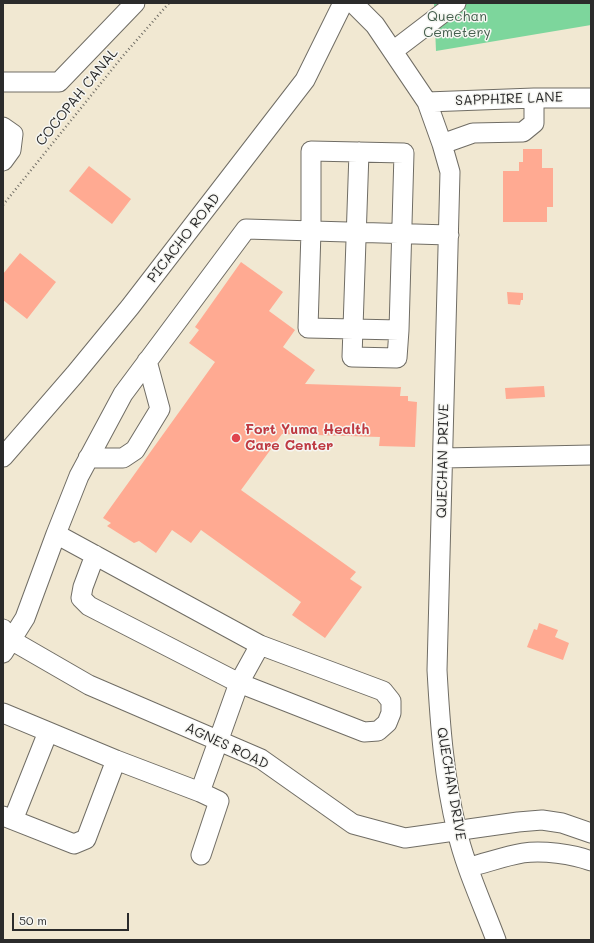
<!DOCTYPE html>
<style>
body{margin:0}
#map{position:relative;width:594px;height:943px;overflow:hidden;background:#f1e8d2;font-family:Mali,sans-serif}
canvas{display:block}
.frame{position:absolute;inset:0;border:4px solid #2b2b2b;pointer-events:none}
.scale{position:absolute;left:12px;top:913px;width:117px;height:18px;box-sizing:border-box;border:2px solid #2b2b2b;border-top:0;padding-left:5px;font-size:12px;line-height:14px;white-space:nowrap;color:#2b2b2b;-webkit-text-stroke:3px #f6f6f2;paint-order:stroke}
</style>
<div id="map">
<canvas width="594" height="943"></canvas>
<div class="frame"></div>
<div class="scale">50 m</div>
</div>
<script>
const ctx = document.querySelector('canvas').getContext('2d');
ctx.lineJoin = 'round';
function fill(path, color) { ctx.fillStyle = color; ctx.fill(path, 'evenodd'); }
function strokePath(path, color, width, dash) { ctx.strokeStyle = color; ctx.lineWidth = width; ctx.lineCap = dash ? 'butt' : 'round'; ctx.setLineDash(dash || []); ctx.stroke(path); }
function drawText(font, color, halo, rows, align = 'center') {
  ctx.font = font + ' Mali,sans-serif'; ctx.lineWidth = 3; ctx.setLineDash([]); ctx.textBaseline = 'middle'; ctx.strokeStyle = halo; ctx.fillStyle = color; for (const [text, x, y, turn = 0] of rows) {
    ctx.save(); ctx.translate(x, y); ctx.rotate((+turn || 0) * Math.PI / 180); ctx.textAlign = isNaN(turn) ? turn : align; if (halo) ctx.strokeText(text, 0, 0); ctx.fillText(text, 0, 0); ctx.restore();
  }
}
fill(new Path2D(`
 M434 3H591V25L436 51Z`), '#7dd69c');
fill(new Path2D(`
 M523 149H542V168H553V207H547V222H503V171H519V162H523Z
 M89 166 131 199 112 224 69 191Z
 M20 253 56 282 27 319 3 300V274Z
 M241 262 283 292 269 311 295 330 283 347 315 370 305 384 401 387 400 396H408V401L417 402 415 447 379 446 380 437 282 434 241 490 356 572 350 579 362 587 325 638 292 615 301 602 201 530 191 543 172 530 156 553 139 541 134 543 107 526 111 523 103 518 215 362 189 343 199 330 195 327Z
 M507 292 523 293V300H521L520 305 508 304Z
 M544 386 545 397 506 399 505 388Z
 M539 623 558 630 555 637 569 643 563 660 527 647 534 629 537 630Z`), '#ffaa92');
const minor = new Path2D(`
 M353 3 375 25 427 102 442 144 450 172 437 670C440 724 444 778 457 831 465 867 483 905 496 940
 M393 51 456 3
 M3 82H59L135 3
 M427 102 534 98H591
 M3 127 13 134 11 150 3 161
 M442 144 473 133 523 132 534 123V98
 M311 151 404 153 399 330 308 328 311 231Z
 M359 152 352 357 397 358 399 330
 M3 457 75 374 130 307 305 80 343 3
 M88 458H123L135 450 160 409 147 361
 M443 458 591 455
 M95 555 83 587 81 598 89 606 239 683 260 645
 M3 629 11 640 89 685 261 759 353 824 405 838 518 822 542 820 562 823 591 833
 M3 653 25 618 56 534
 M3 713 116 760 200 792 239 683 364 732 378 731 387 723 391 713V701L383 691 260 645 56 534 79 476 123 394 246 229 449 235
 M200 792 219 801 201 855
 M3 816 74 844 86 839 116 760
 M13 820 48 732
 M469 867C486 863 505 856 523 853 542 850 573 854 591 861`);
strokePath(minor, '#706d65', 21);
strokePath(new Path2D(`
 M3 205 122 57 169 3`), '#706d65', 2.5, [1, 3]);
strokePath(minor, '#fff', 19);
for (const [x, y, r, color] of [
 [236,438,5,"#e0444e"]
]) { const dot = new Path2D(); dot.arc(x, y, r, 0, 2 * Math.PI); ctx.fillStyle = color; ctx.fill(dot); strokePath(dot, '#f6f6f2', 1.5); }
drawText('14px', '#445e4d', '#f6f6f2', [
 ["Quechan",457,17],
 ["Cemetery",457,33]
]);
drawText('14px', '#2b2b2b', '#f6f6f2', [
 ["COCOPAH CANAL",77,97,-51],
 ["SAPPHIRE LANE",509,99,-2],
 ["PICACHO ROAD",184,238,-52],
 ["QUECHAN DRIVE",443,461,-89],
 ["AGNES ROAD",227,746,25],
 ["QUECHAN DRIVE",451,784,80]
]);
drawText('bold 14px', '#be3a42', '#f6f6f2', [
 ["Fort Yuma Health",245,430],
 ["Care Center",245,446]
], 'left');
</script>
